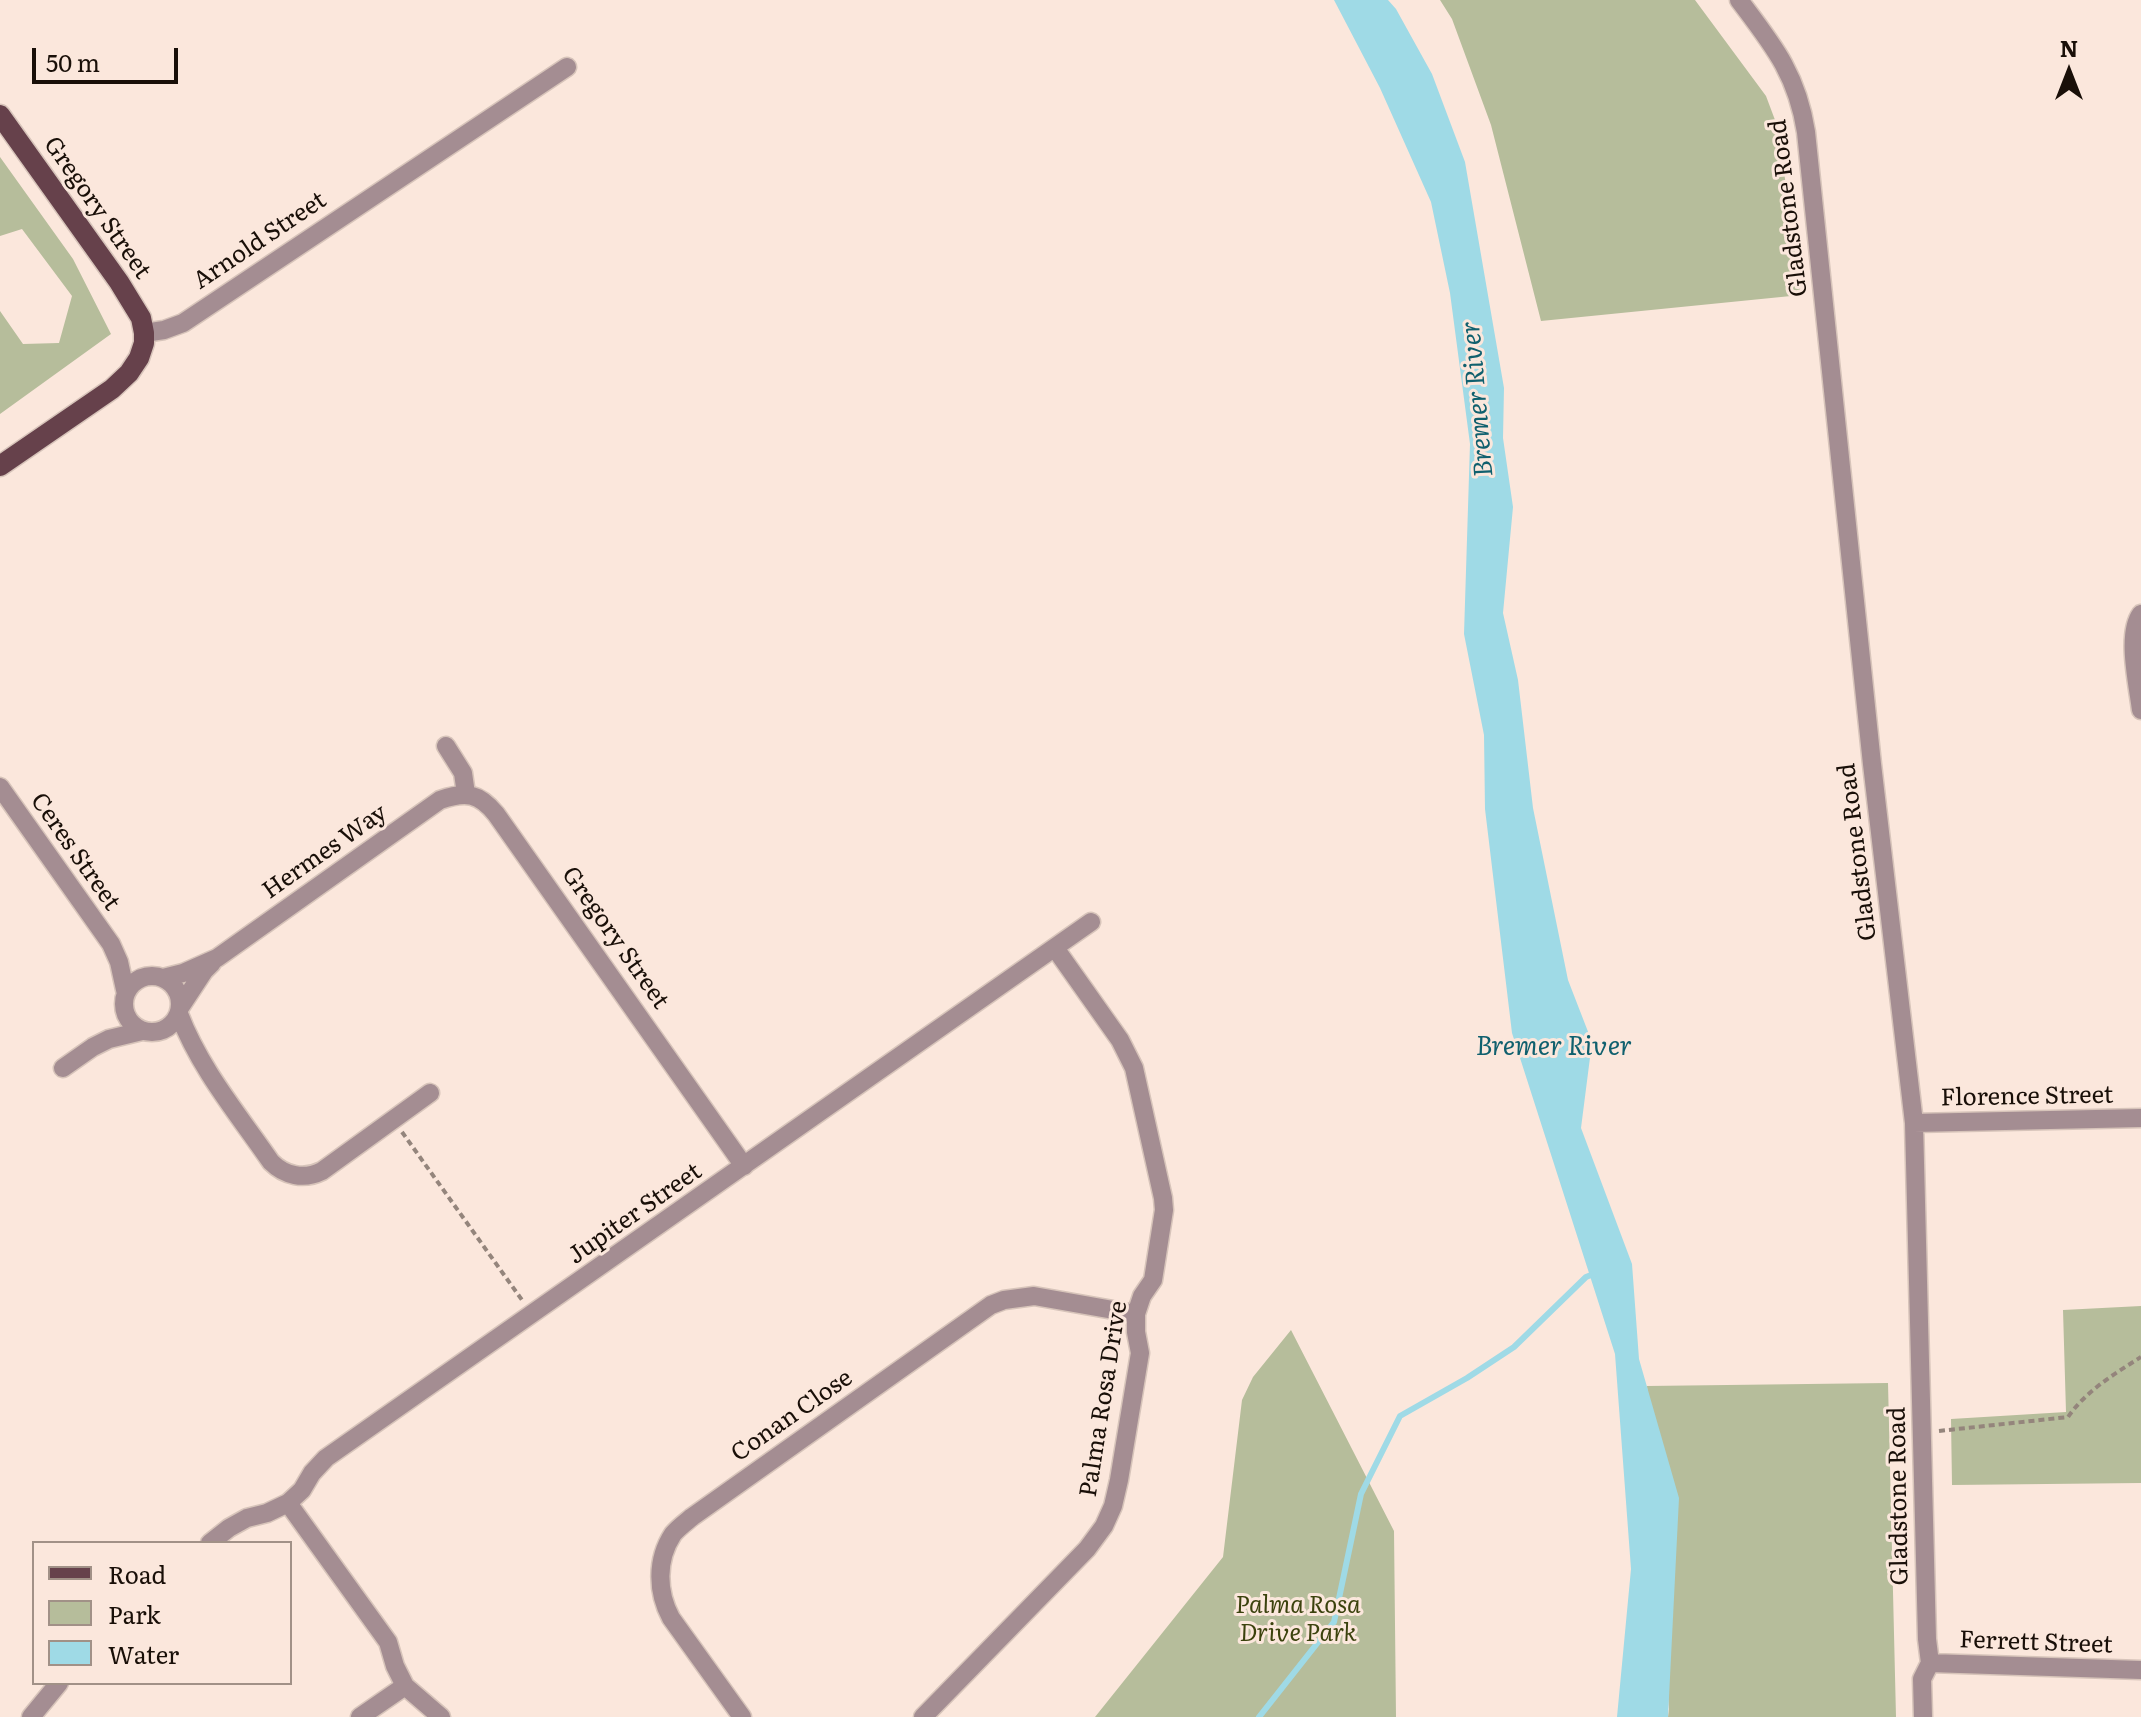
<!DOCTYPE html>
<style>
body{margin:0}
#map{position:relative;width:2141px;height:1717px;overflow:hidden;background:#fbe7dc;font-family:Literata,serif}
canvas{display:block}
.legend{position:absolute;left:32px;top:1541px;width:260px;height:144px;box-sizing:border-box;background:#fbe7dc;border:2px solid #a19187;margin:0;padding:10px 14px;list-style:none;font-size:24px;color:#190f08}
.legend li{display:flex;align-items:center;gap:16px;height:40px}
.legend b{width:40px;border:2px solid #a19187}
.north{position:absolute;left:2029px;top:32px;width:80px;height:80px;-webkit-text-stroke:6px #fbe7dc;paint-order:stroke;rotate:0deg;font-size:22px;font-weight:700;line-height:32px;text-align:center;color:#190f08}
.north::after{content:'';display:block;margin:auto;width:28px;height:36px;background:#190f08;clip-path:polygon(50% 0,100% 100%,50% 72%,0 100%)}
.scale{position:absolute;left:32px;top:48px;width:146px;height:36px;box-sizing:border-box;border:4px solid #190f08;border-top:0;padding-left:10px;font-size:24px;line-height:28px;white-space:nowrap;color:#190f08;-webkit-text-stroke:6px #fbe7dc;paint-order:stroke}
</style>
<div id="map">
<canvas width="2141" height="1717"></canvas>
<ul class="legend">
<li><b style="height:10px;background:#66414b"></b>Road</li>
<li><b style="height:22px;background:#b6bd9b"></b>Park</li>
<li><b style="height:22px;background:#9fdae6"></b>Water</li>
</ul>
<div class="north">N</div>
<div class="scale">50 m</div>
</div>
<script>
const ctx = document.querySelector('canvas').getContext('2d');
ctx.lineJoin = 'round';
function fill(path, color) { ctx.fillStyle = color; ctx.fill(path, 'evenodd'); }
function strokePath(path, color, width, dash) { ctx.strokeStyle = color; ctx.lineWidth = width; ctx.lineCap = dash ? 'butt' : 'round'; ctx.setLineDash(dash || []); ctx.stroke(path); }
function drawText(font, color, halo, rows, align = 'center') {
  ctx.font = font + ' Literata,serif'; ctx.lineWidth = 6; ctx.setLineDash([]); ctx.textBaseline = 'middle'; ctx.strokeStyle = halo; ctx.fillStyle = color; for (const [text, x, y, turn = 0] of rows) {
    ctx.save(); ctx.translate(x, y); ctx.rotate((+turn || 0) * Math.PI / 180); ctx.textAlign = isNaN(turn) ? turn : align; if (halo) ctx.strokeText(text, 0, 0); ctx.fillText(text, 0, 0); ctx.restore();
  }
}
fill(new Path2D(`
 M1440 0H1695L1766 96 1778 128 1801 295 1541 321 1491 125 1452 19Z
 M0 157 73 259 111 334 0 414V311L23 344 59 343 72 296 22 229 0 236Z
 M2141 1306V1483L1952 1485 1951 1419 2066 1412 2063 1310Z
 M1291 1330 1394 1531 1396 1717H1095L1223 1557 1242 1400 1253 1377Z
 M1888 1383 1896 1717H1668L1669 1709 1647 1386Z`), '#b6bd9b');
fill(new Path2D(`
 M1334 0H1388L1396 9 1432 74 1465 162 1504 388 1503 438 1513 507 1503 613 1518 680 1533 808 1568 980 1592 1042 1581 1128 1632 1264 1639 1359 1679 1498 1668 1717H1617L1631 1569 1615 1354 1512 1033 1485 809 1484 735 1464 634 1470 444 1450 293 1431 202 1380 88Z`), '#9fdae6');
strokePath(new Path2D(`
 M1259 1717 1334 1622 1361 1494 1400 1416 1467 1378 1514 1347 1586 1277 1596 1273`), '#9fdae6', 6);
const minor = new Path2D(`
 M1739 0C1773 45 1797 74 1806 132L1872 764 1914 1123 1927 1639 1930 1663 1922 1679 1923 1717
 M144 333 164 330 183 323 567 67
 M2141 614C2126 634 2138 685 2141 710
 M446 746 463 773 466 794
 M0 787 111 944 119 962 126 994
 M124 1004a28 28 0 1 1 56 0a28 28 0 1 1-56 0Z
 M163 978 183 973 217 958 440 800C466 791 479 793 496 814L744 1166
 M181 1006 204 971 212 963
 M179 1014C200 1069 238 1114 271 1162 285 1176 304 1180 322 1171L430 1093
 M63 1068 93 1047 109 1039 142 1031
 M1914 1123 2141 1118
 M288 1503 388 1642 395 1666 405 1686 441 1717
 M210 1543 229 1528 247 1518 267 1513 288 1503 302 1490 312 1473 326 1458 1091 922
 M1930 1663 2141 1670
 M31 1717 59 1683
 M360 1717 405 1686
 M742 1717 671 1618C657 1592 656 1560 673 1534 678 1528 686 1522 692 1517L991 1305 1004 1300 1034 1296 1136 1314
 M923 1717 1087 1549 1104 1526 1113 1506 1119 1480 1140 1353 1136 1332V1314L1142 1296 1153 1280 1164 1210 1163 1198 1134 1068 1120 1040 1055 948`);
const major = new Path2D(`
 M0 115 119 282 141 318 144 333V343L139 358 129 373 112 389 0 466`);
strokePath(minor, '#d7c4ba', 21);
strokePath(major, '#d7c4ba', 23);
strokePath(new Path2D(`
 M402 1132 522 1300
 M1939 1431 2068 1417C2086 1391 2114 1374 2141 1357`), '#94857c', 4, [6, 4]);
strokePath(minor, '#a48d92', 18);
strokePath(major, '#66414b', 20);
drawText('24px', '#190f08', '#fbe7dc', [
 ["Gregory Street",97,208,55],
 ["Gladstone Road",1789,208,-97],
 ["Arnold Street",260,241,-34],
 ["Ceres Street",75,852,55],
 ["Hermes Way",325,852,-35],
 ["Gladstone Road",1858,852,-97],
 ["Gregory Street",615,938,55],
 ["Florence Street",2027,1097,-1],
 ["Jupiter Street",635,1214,-35],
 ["Palma Rosa Drive",1104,1399,-81],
 ["Conan Close",792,1416,-35],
 ["Gladstone Road",1899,1496,-91],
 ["Ferrett Street",2036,1643,2]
]);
drawText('italic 24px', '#3b420d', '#fbe7dc', [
 ["Palma Rosa",1298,1606],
 ["Drive Park",1298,1634]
]);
drawText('italic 26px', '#10606e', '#fbe7dc', [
 ["Bremer River",1478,399,-95],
 ["Bremer River",1554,1047]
]);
</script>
